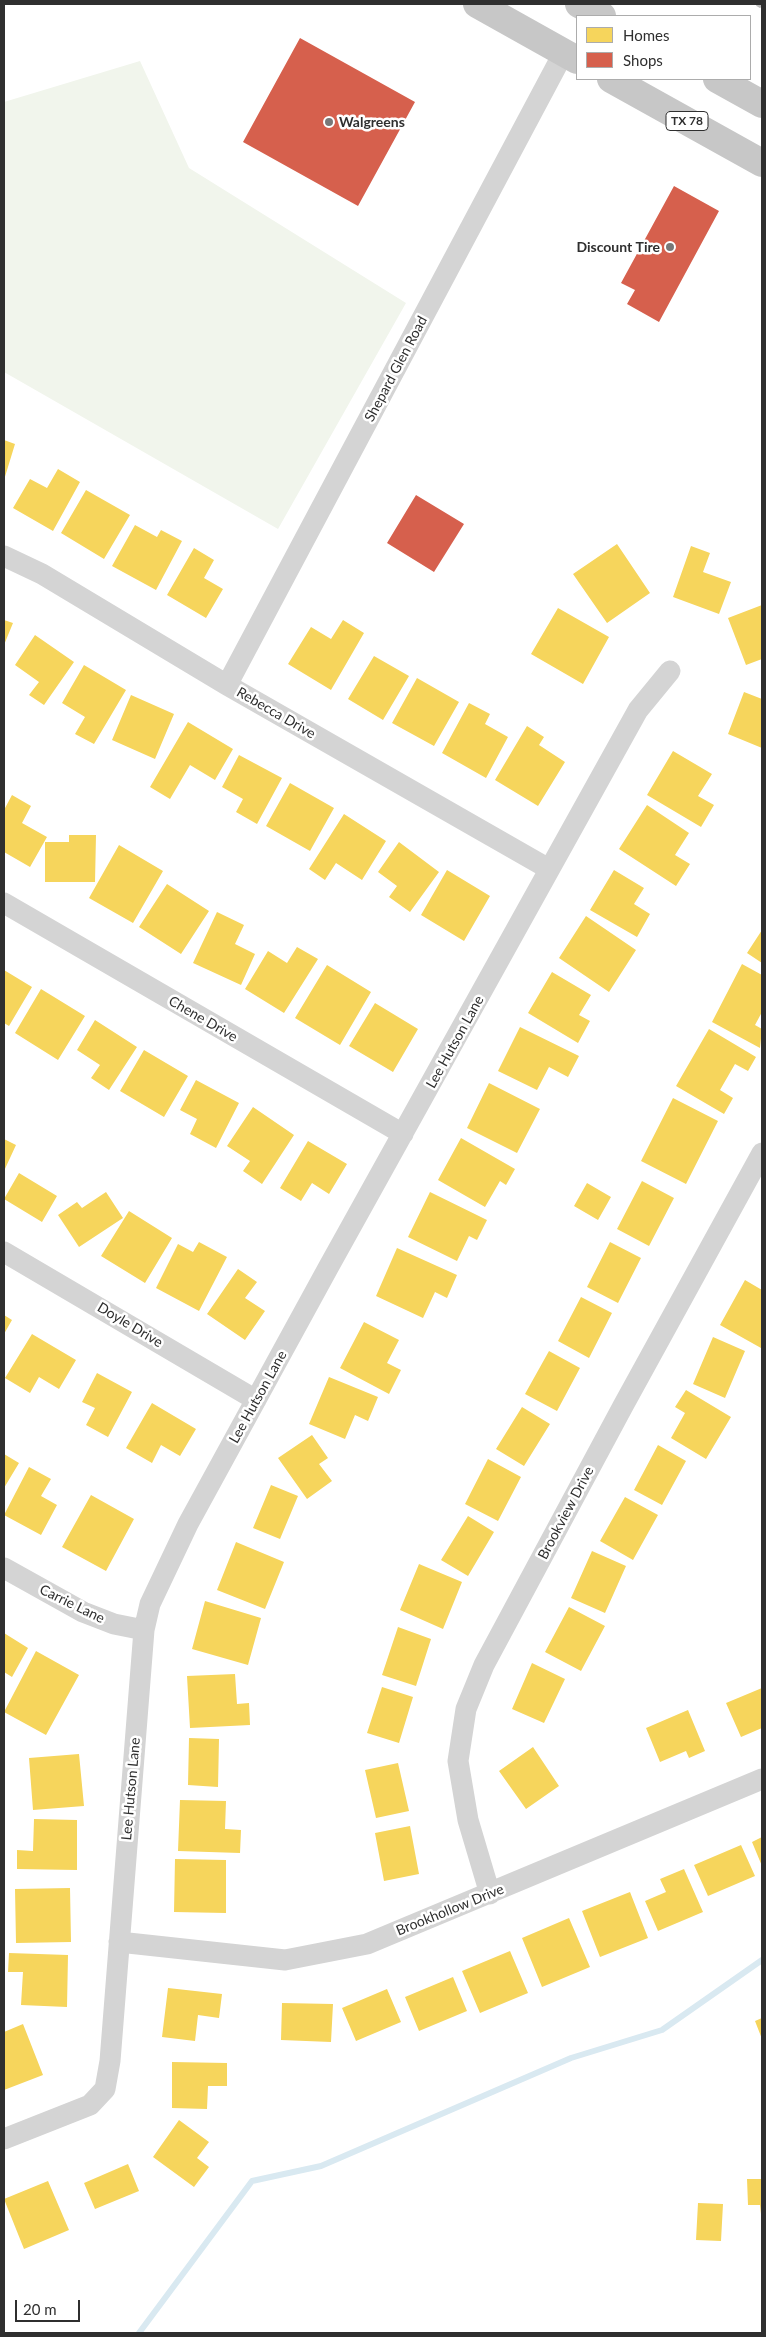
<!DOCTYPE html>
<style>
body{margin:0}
#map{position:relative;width:766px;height:2337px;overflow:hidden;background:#fff;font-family:Lato,sans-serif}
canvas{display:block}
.frame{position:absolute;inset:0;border:5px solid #2f2f2f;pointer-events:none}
.legend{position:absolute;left:576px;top:15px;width:175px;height:65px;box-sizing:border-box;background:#fff;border:1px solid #acacac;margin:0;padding:6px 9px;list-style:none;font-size:15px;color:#2f2f2f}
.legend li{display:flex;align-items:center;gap:10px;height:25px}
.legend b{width:25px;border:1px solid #acacac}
.scale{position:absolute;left:15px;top:2300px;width:65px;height:22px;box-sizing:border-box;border:2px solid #2f2f2f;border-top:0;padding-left:6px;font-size:15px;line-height:18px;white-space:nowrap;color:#2f2f2f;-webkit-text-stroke:4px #fff;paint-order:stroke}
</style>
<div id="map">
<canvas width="766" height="2337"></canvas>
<div class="frame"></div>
<ul class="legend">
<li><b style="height:14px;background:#f6d55c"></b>Homes</li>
<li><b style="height:14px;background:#d6604d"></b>Shops</li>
</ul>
<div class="scale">20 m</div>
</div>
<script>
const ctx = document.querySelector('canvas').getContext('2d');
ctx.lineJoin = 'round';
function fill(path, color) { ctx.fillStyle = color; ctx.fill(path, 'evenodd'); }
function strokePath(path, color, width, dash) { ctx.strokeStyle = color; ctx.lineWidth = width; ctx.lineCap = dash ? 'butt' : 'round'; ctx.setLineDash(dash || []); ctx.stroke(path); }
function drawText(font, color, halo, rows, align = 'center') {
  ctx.font = font + ' Lato,sans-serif'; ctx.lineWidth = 5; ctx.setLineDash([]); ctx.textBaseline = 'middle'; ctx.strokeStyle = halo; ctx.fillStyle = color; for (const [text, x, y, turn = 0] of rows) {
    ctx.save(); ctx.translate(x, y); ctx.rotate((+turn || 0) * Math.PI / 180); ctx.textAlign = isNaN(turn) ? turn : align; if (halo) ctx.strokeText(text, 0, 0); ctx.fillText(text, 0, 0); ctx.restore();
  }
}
fill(new Path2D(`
 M140 61 189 168 406 303 278 529 4 372V102Z`), '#f1f5ec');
fill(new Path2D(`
 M4 440 15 444 4 480Z
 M58 469 80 482 53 531 13 508 30 479 47 488Z
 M86 490 130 515 104 559 61 533Z
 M135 525 157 537 161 530 182 541 156 590 112 566Z
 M617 544 650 593 607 623 573 574Z
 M691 546 710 553 703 572 731 582 719 614 673 597Z
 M194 548 214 560 204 578 223 589 206 618 167 595Z
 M762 605V659L746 665 728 618Z
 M558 608 609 637 583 684 531 654Z
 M4 620 13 623 4 645Z
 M343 620 364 633 331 690 288 664 311 627 331 639Z
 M35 635 74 662 44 705 29 695 39 682 15 665Z
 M374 656 409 676 383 720 348 699Z
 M84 665 126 690 94 744 75 734 85 717 62 703Z
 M417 678 459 702 434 746 392 723Z
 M744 692 762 699V748L728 734Z
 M131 695 174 714 155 759 112 740Z
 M469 703 490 714 485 724 508 737 486 778 442 753Z
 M188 722 233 749 215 780 190 765 170 799 150 787Z
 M527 726 544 737 539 745 565 762 538 806 495 780Z
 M673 751 712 774 698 796 714 805 701 827 647 795Z
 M239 755 282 778 257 824 236 812 243 799 222 787Z
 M290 783 334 808 310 851 266 826Z
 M12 795 31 806 22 823 47 837 30 867 4 852V810Z
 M647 805 689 833 675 855 690 864 676 886 619 849Z
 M344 814 386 841 362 880 336 863 325 880 309 869Z
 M69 835H96L95 882H45V842H69Z
 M399 842 439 872 410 912 389 897 397 886 378 872Z
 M119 845 163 871 133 923 89 898Z
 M447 870 490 896 464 941 421 915Z
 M614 870 644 888 634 904 650 914 637 937 590 910Z
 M167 884 209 911 181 954 139 927Z
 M217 912 244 925 235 944 255 954 241 985 193 963Z
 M586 916 636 950 609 992 559 958Z
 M762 930V963L747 953Z
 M297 947 318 959 284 1013 245 989 268 951 287 963Z
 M742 964 762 975V1012L755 1025 762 1029 760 1048 712 1022Z
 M327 965 371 992 340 1045 295 1018Z
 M4 970 32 987 9 1026 4 1023Z
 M552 972 591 995 579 1015 590 1021 578 1043 528 1013Z
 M41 989 85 1016 58 1060 15 1033Z
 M375 1003 418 1029 393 1072 349 1046Z
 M95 1020 137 1047 109 1090 91 1078 100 1065 77 1050Z
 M520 1027 579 1056 568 1077 549 1067 537 1090 498 1071Z
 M709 1029 756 1057 748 1071 735 1064 720 1090 733 1098 724 1114 676 1086Z
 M144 1050 188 1076 164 1117 120 1091Z
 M196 1080 239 1103 216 1148 190 1134 197 1119 180 1110Z
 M489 1083 540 1109 517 1153 467 1128Z
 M673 1098 718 1121 686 1184 641 1161Z
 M253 1107 294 1135 262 1184 243 1171 250 1161 227 1146Z
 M461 1138 515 1169 506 1185 500 1181 485 1207 438 1180Z
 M4 1139 16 1145 4 1171Z
 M308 1141 347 1164 329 1194 312 1183 301 1201 280 1188Z
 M19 1173 57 1196 42 1222 4 1199Z
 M642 1181 674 1198 649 1246 617 1229Z
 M587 1183 611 1197 598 1220 574 1206Z
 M106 1192 123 1218 79 1247 58 1215 77 1202 82 1208Z
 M430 1192 487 1220 477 1240 469 1236 457 1261 408 1237Z
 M129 1211 172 1238 145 1283 101 1256Z
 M199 1242 227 1257 199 1311 156 1288 178 1244 193 1252Z
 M610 1242 641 1258 618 1303 587 1287Z
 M397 1248 457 1275 447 1298 435 1292 423 1318 376 1296Z
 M238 1269 257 1282 245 1298 265 1311 245 1340 207 1314Z
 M745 1280 762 1290 761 1348 720 1325Z
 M581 1297 612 1313 589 1358 558 1341Z
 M4 1315 12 1320 4 1334Z
 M364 1322 399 1340 387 1363 401 1370 389 1394 340 1368Z
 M32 1334 76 1360 59 1389 39 1377 30 1393 5 1378Z
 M713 1337 745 1351 725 1398 693 1384Z
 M549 1351 580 1368 557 1411 525 1394Z
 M97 1373 132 1392 108 1437 86 1425 95 1408 82 1402Z
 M329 1377 378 1397 368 1421 355 1415 345 1439 309 1424Z
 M686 1390 731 1417 706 1459 671 1438 685 1413 675 1407Z
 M152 1403 196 1429 180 1456 161 1445 152 1463 126 1448Z
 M522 1407 550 1424 524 1466 496 1449Z
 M312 1435 328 1458 319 1464 332 1481 307 1499 278 1458Z
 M658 1445 686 1461 662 1505 634 1490Z
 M4 1454 19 1463 4 1488Z
 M488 1459 521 1477 498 1521 465 1504Z
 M29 1467 51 1479 41 1496 57 1505 41 1535 4 1515Z
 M271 1485 298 1496 280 1539 253 1528Z
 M91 1495 134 1519 106 1571 62 1547Z
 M625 1497 658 1515 633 1560 600 1541Z
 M468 1516 494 1532 468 1576 441 1560Z
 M236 1542 284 1562 265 1609 217 1590Z
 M592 1551 626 1566 605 1613 571 1598Z
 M419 1564 462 1582 443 1629 400 1610Z
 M205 1601 261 1618 248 1665 192 1649Z
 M569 1607 605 1626 581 1671 545 1652Z
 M398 1627 431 1639 416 1686 382 1675Z
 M4 1633 28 1648 12 1677 4 1672Z
 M36 1651 79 1675 46 1735 4 1712Z
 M532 1663 565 1679 544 1723 512 1709Z
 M235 1674 237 1704 249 1703 250 1725 190 1728 187 1676Z
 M382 1687 413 1697 399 1743 367 1733Z
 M762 1688V1728L741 1737 726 1703Z
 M688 1710 705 1751 689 1758 686 1751 660 1762 646 1728Z
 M189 1738 219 1739 218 1787 188 1785Z
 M533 1747 559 1786 526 1809 499 1771Z
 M79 1754 84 1806 33 1810 29 1758Z
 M398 1763 409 1811 376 1818 365 1770Z
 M180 1800 226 1801 225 1829 241 1830 240 1853 178 1851Z
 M34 1819 77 1820V1870L17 1869V1850L33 1851Z
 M410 1826 419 1874 384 1881 375 1833Z
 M762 1837V1866L752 1842Z
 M741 1845 755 1876 708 1896 694 1865Z
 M175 1859 226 1860V1913L174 1912Z
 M684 1869 703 1912 658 1931 645 1901 666 1892 660 1879Z
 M70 1888 71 1942 16 1943 15 1889Z
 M630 1892 648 1938 600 1957 582 1911Z
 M569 1918 590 1967 542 1987 522 1938Z
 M510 1951 528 1993 480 2013 462 1971Z
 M9 1953 68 1955 67 2007 21 2005 23 1972H8Z
 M453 1977 467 2011 419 2031 405 1997Z
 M168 1988 222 1994 219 2018 198 2015 195 2041 162 2037Z
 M387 1989 401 2022 356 2041 342 2008Z
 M282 2003 333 2004 331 2042 281 2040Z
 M762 2018V2039L755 2021Z
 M23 2024 43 2075 4 2090V2032Z
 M172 2062 227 2063V2086H208L207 2109 172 2108Z
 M179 2120 209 2142 197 2158 209 2167 194 2187 153 2157Z
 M128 2164 139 2191 95 2209 84 2183Z
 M747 2179H762V2223L760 2205H748Z
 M48 2181 69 2230 24 2249 4 2199Z
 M698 2203 723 2204 721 2241 696 2240Z`), '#f6d55c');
fill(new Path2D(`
 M300 38 415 102 358 206 243 142Z
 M674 186 719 211 659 322 627 304 635 290 621 283Z
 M416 495 464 524 434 572 387 543Z`), '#d6604d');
strokePath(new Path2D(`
 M139 2333 252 2181 321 2166 571 2058 662 2030 762 1960`), '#d9e9f1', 6);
strokePath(new Path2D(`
 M4 556 42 574 227 685 549 869
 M227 685 564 52
 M4 903 403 1134
 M4 1252 256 1400
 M4 1568 83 1612 114 1624 144 1630
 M490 1894 468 1820 458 1761 466 1709 484 1665 623 1406 762 1153
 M119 1942 285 1960 367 1944 762 1779
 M4 2139 90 2105 105 2089 110 2061 144 1630 150 1604 188 1524 328 1268 638 710 670 671`), '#d4d4d4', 21);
strokePath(new Path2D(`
 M477 4 577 60
 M579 4 602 16
 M611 79 762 163
 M717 79 762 104`), '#c7c7c7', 28);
strokePath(new Path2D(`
 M757 4 762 7`), '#bbb', 4, [5, 4]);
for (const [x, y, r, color] of [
 [329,122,5,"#787878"],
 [670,247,5,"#787878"]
]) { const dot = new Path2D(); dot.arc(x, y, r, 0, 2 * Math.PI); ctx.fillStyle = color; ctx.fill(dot); strokePath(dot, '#fff', 2); }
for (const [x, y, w] of [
 [687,121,42]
]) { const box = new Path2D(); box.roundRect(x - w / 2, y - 9.5, w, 19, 4); ctx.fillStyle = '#fff'; ctx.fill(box); strokePath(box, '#2f2f2f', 1); }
drawText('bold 12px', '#2f2f2f', null, [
 ["TX 78",687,121]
]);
drawText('bold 14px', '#2f2f2f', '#fff', [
 ["Walgreens",339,122],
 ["Discount Tire",660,247,"right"]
], 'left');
drawText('14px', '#2f2f2f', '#fff', [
 ["Shepard Glen Road",396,369,-62],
 ["Rebecca Drive",276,713,30],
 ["Chene Drive",203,1019,30],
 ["Lee Hutson Lane",455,1042,-61],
 ["Doyle Drive",130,1325,31],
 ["Lee Hutson Lane",258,1397,-61],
 ["Brookview Drive",566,1513,-62],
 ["Carrie Lane",72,1604,26],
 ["Lee Hutson Lane",131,1789,-85],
 ["Brookhollow Drive",450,1910,-22]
]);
</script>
